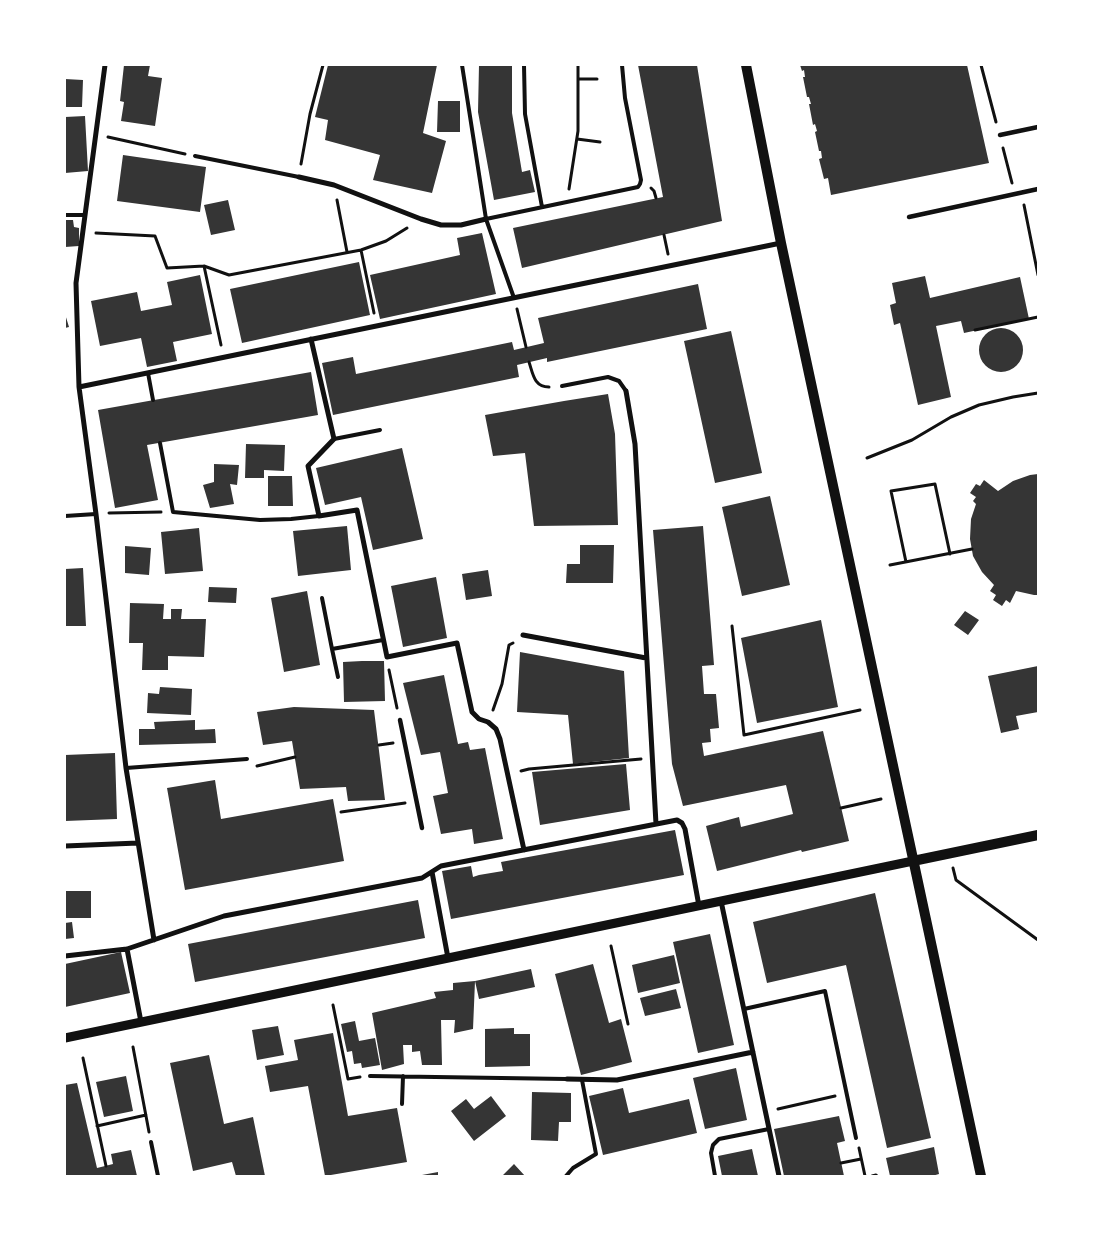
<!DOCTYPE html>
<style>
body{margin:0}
#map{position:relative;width:1103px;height:1241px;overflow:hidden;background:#fff;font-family:Roboto,sans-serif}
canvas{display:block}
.frame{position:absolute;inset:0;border:66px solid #fff;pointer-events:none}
</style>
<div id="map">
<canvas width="1103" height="1241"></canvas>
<div class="frame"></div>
</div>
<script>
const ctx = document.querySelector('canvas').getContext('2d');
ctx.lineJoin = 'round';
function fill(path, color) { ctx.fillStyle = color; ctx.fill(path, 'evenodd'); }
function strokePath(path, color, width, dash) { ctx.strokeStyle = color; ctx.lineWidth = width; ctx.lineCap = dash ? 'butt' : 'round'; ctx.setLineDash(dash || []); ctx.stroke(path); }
fill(new Path2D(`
 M124 65H150L148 76 162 78 155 126 121 121 124 102 120 101Z
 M328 65H437L423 133 446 141 432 193 373 180 380 155 325 140 328 120 315 117Z
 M479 65H512V113L522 172 530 170 535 192 494 200 478 112Z
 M638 65H697L722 221 522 268 513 228 663 197Z
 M800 65H967L989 163 831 195 828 178 824 179 819 159 822 158 821 151H819L815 132 817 131 815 124 813 125 809 104H811L809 97H807L803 77H805L804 70 802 71Z
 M65 79 83 80 82 107H65Z
 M438 101H460V132H437Z
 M85 116 88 171 65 173V117Z
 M123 155 206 167 200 212 117 201Z
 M228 200 235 230 211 235 204 205Z
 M65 220H73L74 227 79 228V246L65 247Z
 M482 233 496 294 380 319 370 275 460 255 457 238Z
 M359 262 370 315 242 343 230 289Z
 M200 275 212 334 173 342 177 361 147 367 141 338 100 346 91 301 137 292 141 311 172 305 167 282Z
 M925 276 930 298 1020 277 1029 319 964 333 961 321 936 326 951 397 918 405 900 323 894 325 890 305 896 303 892 283Z
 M698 284 707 329 547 362V358L517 365 519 377 333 415 322 363 353 357 356 374 512 342 514 350 544 343 538 318Z
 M65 314 69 327 65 328Z
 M979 350a22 22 0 1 1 44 0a22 22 0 1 1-44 0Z
 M731 331 762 473 715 483 684 341Z
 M311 372 318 415 147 445 158 500 115 508 98 410Z
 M608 394 615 434 618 525 534 526 525 453 493 456 485 415 564 401Z
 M246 444 285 445 284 471 264 470V478H245Z
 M402 448 423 539 373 550 361 497 325 505 316 468Z
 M214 464 239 465 237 485 230 484 234 504 210 508 203 485 214 482Z
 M1038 474V595H1034L1016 591 1010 603 1006 600 1002 606 993 600 996 595 990 591 994 585 982 572 973 556 970 539 971 519 976 504 973 501 976 497 970 493 976 484 980 486 984 480 998 491 1013 481 1030 475Z
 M268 476H292L293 506H268Z
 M770 496 790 585 742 596 722 507Z
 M347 526 351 570 298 576 293 531Z
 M703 526 714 665 702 666 704 694H716L719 728 710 729 711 742 702 743 704 756 823 731 849 841 802 852 801 850 717 871 706 826 739 817 741 827 793 814 786 785 683 806 672 764 671 752 653 530Z
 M199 528 203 571 165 574 161 532Z
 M580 545H614L613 583H566L567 564H580Z
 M125 546 151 548 149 575 125 573Z
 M83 568 86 626H65V569Z
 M488 570 492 596 466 600 462 574Z
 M436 577 447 638 403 647 391 586Z
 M209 587 237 588 236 603 208 602Z
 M307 591 320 665 284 672 271 598Z
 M130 603 164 604 163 619H171V609H182L181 619H206L204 657 168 656V670H142L143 643H129Z
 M965 611 979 620 968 635 954 625Z
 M821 620 838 707 757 723 741 638Z
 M520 652 624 671 629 758 573 764 568 715 517 712Z
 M362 661H384L385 701 344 702 343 662Z
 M1038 666V712L1016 716 1019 729 1001 733 988 676Z
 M444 675 458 744 468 742 470 750 485 748 503 839 474 844 472 829 441 834 433 796 448 793 440 752 421 755 403 683Z
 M160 687 192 689 191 715 147 713 148 693 159 694Z
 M294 707 374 710 385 800 348 801 346 787 300 789 292 741 263 745 257 712Z
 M195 720V730L215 729 216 743 139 745V729H155L154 722Z
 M115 753 117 819 65 821V755Z
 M626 764 630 810 540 825 532 772Z
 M215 780 221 819 333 799 344 861 185 890 167 788Z
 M675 830 684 875 451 919 442 871 471 866 473 877 479 875 503 871 501 862Z
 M65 891H91V918H65Z
 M875 893 931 1138 887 1148 846 965 767 983 753 922Z
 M418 900 425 938 195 982 188 944Z
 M72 922 74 938 65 939V923Z
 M710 934 734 1045 698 1053 673 942Z
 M121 952 130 993 65 1007V964Z
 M674 955 680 983 638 993 632 965Z
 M593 964 609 1023 621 1019 632 1062 581 1075 555 974Z
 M531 969 535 987 479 999 475 981Z
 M475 981 473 1029 454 1033 455 1020H441L442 1065H422L420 1051 412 1052V1045H403L404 1064 382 1070 372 1013 436 998 434 992 453 990V983Z
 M676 989 681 1008 645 1016 640 998Z
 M355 1021 359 1041 375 1038 380 1065 362 1068 361 1063 354 1064 352 1051 347 1052 341 1024Z
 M278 1026 284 1055 257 1060 252 1030Z
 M514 1028V1034H530V1066L485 1067V1029Z
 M333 1033 348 1116 397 1108 407 1162 325 1176 308 1086 270 1092 265 1066 298 1060 294 1040Z
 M209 1055 224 1124 253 1117 265 1176H236L232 1162 193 1171 170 1063Z
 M736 1068 747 1120 705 1129 693 1078Z
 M126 1076 133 1111 104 1117 96 1082Z
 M77 1083 97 1168 113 1164 111 1154 131 1150 137 1176H65V1085Z
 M623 1088 629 1113 689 1099 697 1133 603 1155 589 1096Z
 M532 1092 571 1093V1122H559L558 1141 531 1140Z
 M491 1096 506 1116 474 1141 451 1111 466 1099 474 1109Z
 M839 1116 845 1141 837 1143 844 1176H784L774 1129Z
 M934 1147 939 1174 932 1176H890L886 1158Z
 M752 1149 758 1176H722L718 1156Z
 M514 1164 525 1176H502Z
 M438 1172V1176H422V1175Z`), '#353535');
strokePath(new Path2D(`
 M981 65 996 122
 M578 79H597
 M108 137 185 154
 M577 139 600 142
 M1003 148 1012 183
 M301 164 310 114 323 65
 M651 188 654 191 656 198
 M569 189 578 131V65
 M337 200 347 252
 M1024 205 1038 275
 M96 233 155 236 167 268 204 266 229 275 361 250 386 241 407 228
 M664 235 668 254
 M361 250 374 313
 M204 266 221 345
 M517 309 526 347
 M975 330 1038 317
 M529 362C533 374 534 387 549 387
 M867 458 912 440 951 417 979 405 1013 397 1038 393
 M109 513 161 512
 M906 562 891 491 935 484 950 554
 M890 565 972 549
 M732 626 744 735 860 710
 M389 670 397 708
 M493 710 502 684 509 645 513 643
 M379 745 393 743
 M257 766 295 757
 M521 771 529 769 641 759
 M841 808 881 799
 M341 812 405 803
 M953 868 956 880 1038 940
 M611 946 628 1024
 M333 1005 348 1079 360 1077
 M133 1047 149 1132
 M83 1058 106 1166
 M778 1109 835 1096
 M97 1126 146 1115
 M859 1148 865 1176
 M841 1163 861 1159
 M872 1176 876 1175 877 1176`), '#111', 3);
strokePath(new Path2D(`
 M462 65 486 219 514 298
 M524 65 525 114 542 207
 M195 156 299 177
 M65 215H85
 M486 219 638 187 640 184 641 180 625 98 622 65
 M148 373 153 400
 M562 386 608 377 619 381 626 391
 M334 439 380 430
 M160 443 173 512 260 520 291 519 319 516
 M65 516 96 514
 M322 598 332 649 383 640
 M332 649 338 677
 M126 768 247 759
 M744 1009 825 991 856 1138
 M370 1076 567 1079
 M402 1104 403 1076
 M151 1142 158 1176
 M566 1176 573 1168 596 1154 582 1080
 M715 1176 711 1153 713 1145 719 1139 769 1129`), '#111', 4);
strokePath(new Path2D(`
 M1000 135 1038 127
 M909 217 1038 189
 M400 720 422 828`), '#111', 4.5);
strokePath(new Path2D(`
 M105 65 76 283 79 387 96 514 126 768 154 940
 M299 177 334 185 421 219 441 225H461L486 219
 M311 339 334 439 308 466 319 516 357 510 387 657 457 643 472 712 479 719 488 722 496 729 500 739 524 850
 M79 387 781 243
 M626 391 635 444 656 824
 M523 635 646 658
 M65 846 138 843
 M432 872 448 958
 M721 901 779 1176
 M127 949 141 1022
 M65 956 127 949 224 916 422 878 441 866 677 820 682 823 685 829 699 906
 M567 1079 617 1080 753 1052`), '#111', 5);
strokePath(new Path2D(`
 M65 1038 913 861`), '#111', 9);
strokePath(new Path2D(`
 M746 65 781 243 981 1176
 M913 861 1038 835`), '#111', 10);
</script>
